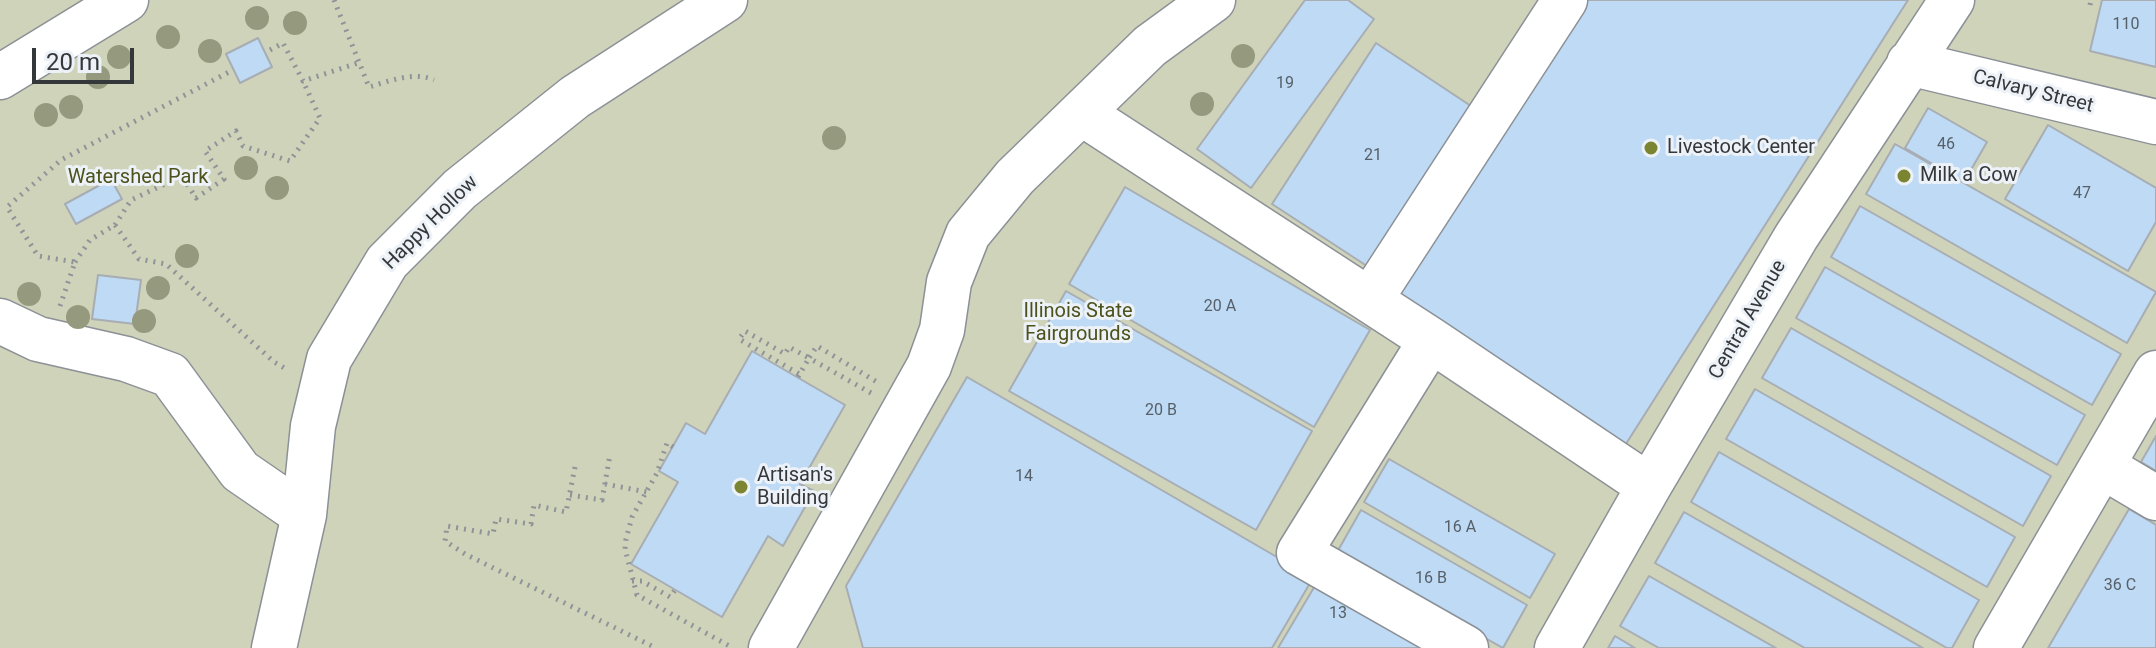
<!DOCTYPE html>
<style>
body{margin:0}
#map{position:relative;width:2156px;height:648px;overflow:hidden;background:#ecf2f8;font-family:Roboto,sans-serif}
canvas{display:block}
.scale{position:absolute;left:32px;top:48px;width:102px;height:36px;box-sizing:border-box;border:4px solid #35383a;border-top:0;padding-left:10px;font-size:24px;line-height:28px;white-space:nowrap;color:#35383a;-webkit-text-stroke:6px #ecf2f8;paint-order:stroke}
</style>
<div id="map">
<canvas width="2156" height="648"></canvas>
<div class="scale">20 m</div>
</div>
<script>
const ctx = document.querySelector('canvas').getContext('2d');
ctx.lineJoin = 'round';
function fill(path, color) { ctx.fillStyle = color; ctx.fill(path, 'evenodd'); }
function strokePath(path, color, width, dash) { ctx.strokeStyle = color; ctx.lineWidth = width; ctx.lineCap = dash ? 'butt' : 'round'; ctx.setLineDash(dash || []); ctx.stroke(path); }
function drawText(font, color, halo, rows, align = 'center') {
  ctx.font = font + ' Roboto,sans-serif'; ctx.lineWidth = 6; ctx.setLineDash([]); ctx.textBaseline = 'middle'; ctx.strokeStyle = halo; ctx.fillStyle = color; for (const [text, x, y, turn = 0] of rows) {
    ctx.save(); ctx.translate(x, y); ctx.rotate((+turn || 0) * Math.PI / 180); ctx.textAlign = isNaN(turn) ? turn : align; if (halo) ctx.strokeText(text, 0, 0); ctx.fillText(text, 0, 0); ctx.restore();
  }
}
fill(new Path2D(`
 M0 0H2156V648H0Z`), '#cfd3b9');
const building = new Path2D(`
 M1305 0H1348L1374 19 1251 188 1197 149Z
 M1585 0H1908L1624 447 1393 296Z
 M2102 0H2156V67L2090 51Z
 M258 38 272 67 240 83 226 54Z
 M1376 43 1474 108 1370 268 1272 204Z
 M1928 108 1987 142 1964 182 1905 148Z
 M2048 125 2156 188V222L2128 271 2005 199Z
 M1895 144 2156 292 2127 343 1866 194Z
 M111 179 122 199 76 224 65 204Z
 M1125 187 1370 330 1314 427 1069 284Z
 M1860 206 2121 354 2092 405 1831 257Z
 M1825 267 2085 415 2057 465 1796 318Z
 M98 275 141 280 135 324 92 319Z
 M1066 291 1312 431 1256 530 1009 391Z
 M1791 328 2051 476 2023 526 1762 378Z
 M752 351 845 405 800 484 814 491 783 546 768 536 722 617 631 564 678 482 659 471 686 423 705 434Z
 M967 377 1313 578 1272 648H863L846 586Z
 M1755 389 2015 537 1987 587 1726 439Z
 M2156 436V471L2141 462Z
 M1719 452 1979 600 1952 648H1947L1691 502Z
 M1389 459 1555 554 1530 598 1364 502Z
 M2129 509 2156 525V648H2048Z
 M1361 510 1527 605 1503 648 1336 554Z
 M1684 512 1923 648H1805L1655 563Z
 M1649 576 1776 648H1659L1620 626Z
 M1319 579 1435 648H1278Z
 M1615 636 1635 648H1608Z`);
fill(building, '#bedaf4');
strokePath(building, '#a7adb3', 2);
const minor = new Path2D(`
 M1909 63 2156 122
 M0 77 126 0
 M1083 114 1431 340 1649 486
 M1370 300 1565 0
 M0 321 38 339 126 359 170 375 240 471 304 515
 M1431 340 1299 553 1466 648
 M2102 466 2156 498
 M274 648 304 515 313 426 329 359 387 262 460 189 575 97 725 0
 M771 648 929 366 942 330 949 282 968 234 1015 177 1150 46 1213 0
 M1557 648 1649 486 1796 237 1952 0
 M1996 648 2156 373`);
strokePath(minor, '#8b9197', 47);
strokePath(new Path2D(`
 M334 0 369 87C390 81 413 71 434 80
 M2090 5 2091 0
 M270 50 283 43 303 81 358 63
 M115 225 131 200 182 176 196 198 224 179 205 151 236 131 243 146 290 161 320 118 303 81
 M75 262 90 240 115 225 139 259 166 264 274 362 286 369
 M60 306 75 262 38 256 7 207 61 160 229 72
 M798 377 809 358 789 347 785 354 745 331 739 339 799 374
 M871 393 809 358 817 346 877 382
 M673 447 667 443 657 473 632 517 626 539 625 549 637 595 733 648
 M575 467 566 512 534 505 531 524 496 519 493 534 447 526 445 541 465 554 656 648
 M605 484 647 492
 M570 495 602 500 610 455
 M632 581H642L670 597 675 590`), '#909498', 5, [2, 6]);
strokePath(minor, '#fff', 44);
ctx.fillStyle = '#959a7f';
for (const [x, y] of [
 [257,18],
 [295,23],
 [168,37],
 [210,51],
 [1243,56],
 [119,57],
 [98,77],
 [1202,104],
 [71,107],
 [46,115],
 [834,138],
 [246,168],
 [277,188],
 [187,256],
 [158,288],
 [29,294],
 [78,317],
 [144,321]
]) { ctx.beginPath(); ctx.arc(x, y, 12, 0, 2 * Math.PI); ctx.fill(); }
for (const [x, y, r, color] of [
 [1651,148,8,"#7b8430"],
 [1904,176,8,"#7b8430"],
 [741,487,8,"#7b8430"]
]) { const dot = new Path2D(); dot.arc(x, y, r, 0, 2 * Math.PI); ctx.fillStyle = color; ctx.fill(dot); strokePath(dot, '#ecf2f8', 3); }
drawText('16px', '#576068', null, [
 ["110",2126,25],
 ["19",1285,84],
 ["46",1946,145],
 ["21",1373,156],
 ["47",2082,194],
 ["20 A",1220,307],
 ["20 B",1161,411],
 ["14",1024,477],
 ["16 A",1460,528],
 ["16 B",1431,579],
 ["36 C",2120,586],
 ["13",1338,614]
]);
drawText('20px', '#35383a', '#ecf2f8', [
 ["Calvary Street",2033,92,14],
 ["Happy Hollow",431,223,-45],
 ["Central Avenue",1748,320,-60]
]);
drawText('20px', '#35383a', '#ecf2f8', [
 ["Livestock Center",1667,148],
 ["Milk a Cow",1920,176],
 ["Artisan's",757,476],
 ["Building",757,499]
], 'left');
drawText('20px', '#4d521c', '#ecf2f8', [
 ["Watershed Park",138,178],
 ["Illinois State",1078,312],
 ["Fairgrounds",1078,335]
]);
</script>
